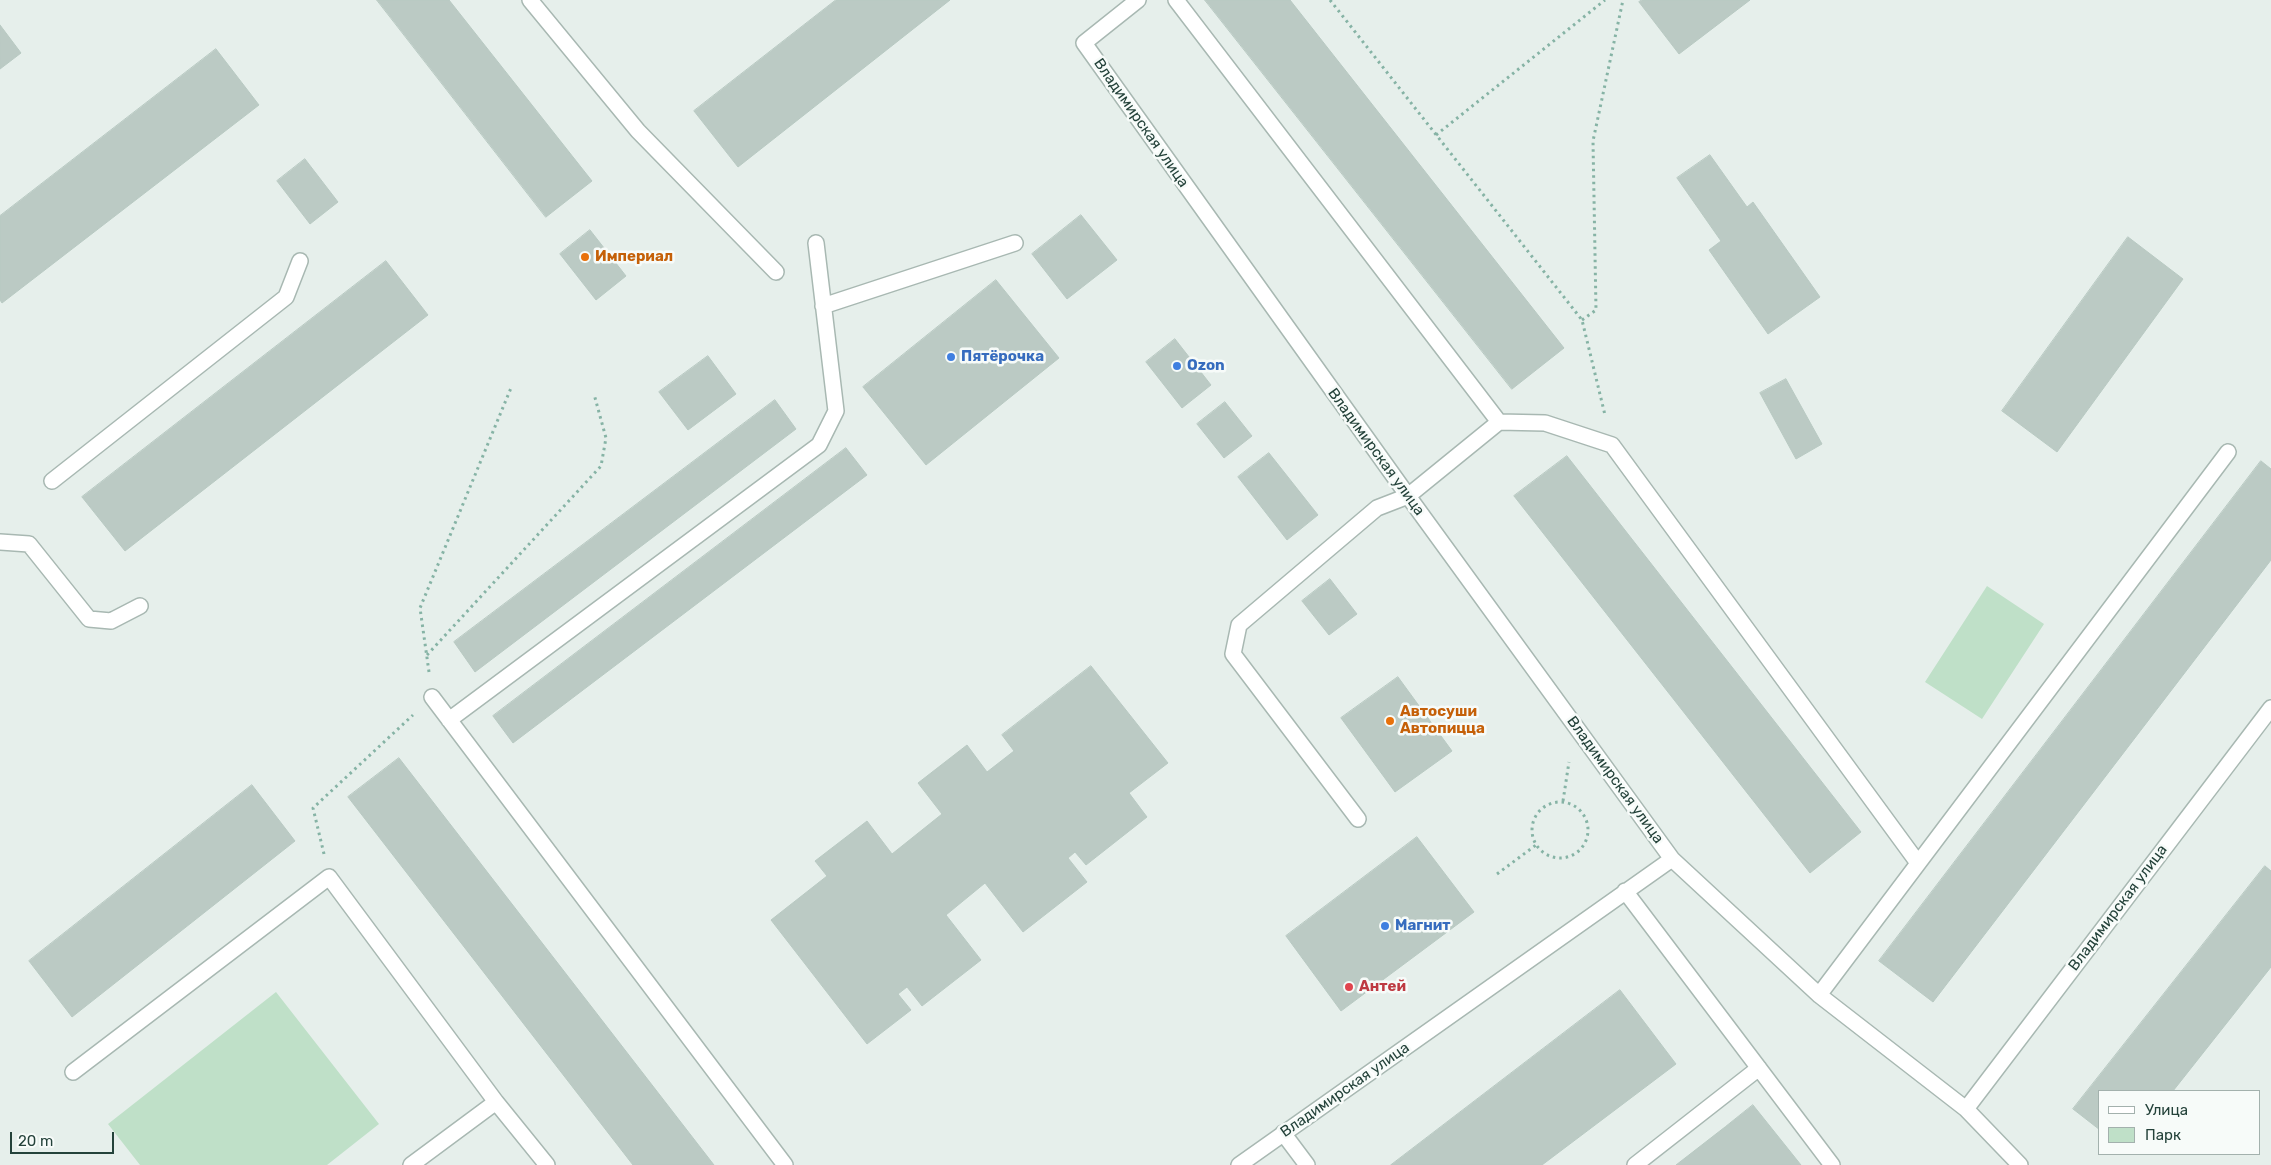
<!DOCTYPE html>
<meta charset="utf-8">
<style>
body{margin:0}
#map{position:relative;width:2271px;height:1165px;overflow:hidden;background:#e6efeb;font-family:Rubik,sans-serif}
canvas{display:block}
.legend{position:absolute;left:2098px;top:1090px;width:162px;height:65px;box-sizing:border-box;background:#f7fbf9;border:1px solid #a3b1ad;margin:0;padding:6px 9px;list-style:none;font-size:15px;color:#24423a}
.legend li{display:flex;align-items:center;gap:10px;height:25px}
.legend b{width:25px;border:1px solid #a3b1ad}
.scale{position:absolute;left:10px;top:1132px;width:104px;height:22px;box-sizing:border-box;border:2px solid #24423a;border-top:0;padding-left:6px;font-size:15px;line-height:18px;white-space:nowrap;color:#24423a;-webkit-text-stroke:4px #f7fbf9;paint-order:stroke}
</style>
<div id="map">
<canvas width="2271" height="1165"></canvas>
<ul class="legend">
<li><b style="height:6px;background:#fff"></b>Улица</li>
<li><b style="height:14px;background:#bfe0c8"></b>Парк</li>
</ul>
<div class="scale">20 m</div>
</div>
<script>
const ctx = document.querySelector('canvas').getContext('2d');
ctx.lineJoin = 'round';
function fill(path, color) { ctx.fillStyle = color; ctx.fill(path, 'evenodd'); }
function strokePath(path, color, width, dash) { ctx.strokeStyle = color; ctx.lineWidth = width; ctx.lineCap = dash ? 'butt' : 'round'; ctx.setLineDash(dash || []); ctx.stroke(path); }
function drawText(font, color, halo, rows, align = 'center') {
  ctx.font = font + ' Rubik,sans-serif'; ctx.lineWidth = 5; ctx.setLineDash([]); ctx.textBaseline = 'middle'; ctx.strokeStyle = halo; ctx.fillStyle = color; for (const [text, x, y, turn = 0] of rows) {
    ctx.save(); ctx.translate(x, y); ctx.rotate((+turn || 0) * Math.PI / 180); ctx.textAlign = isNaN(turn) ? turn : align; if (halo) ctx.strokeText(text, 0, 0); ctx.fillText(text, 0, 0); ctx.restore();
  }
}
fill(new Path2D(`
 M1987 586 2044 624 1982 719 1925 682Z
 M276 992 379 1124 327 1165H140L108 1124Z`), '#bfe0c8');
const building = new Path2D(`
 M377 0H449L592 181 546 217Z
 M836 0H950L738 167 694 111Z
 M1205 0H1290L1564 348 1512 389Z
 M1642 0H1750L1679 54 1639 2Z
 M0 25 21 53 0 69Z
 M216 49 259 105 2 303 0 300V216Z
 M1710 155 1747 207 1753 202 1820 297 1768 334 1709 250 1721 241 1677 178Z
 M305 159 338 202 310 224 277 181Z
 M1081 215 1117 260 1067 299 1032 254Z
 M590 230 626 276 596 300 560 254Z
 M2128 237 2183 279 2057 452 2002 411Z
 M386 261 428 315 125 551 82 497Z
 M996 280 1059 358 926 465 863 387Z
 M1175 339 1211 385 1182 408 1146 362Z
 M708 356 736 394 688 430 659 392Z
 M1786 379 1822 444 1796 459 1760 393Z
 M775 400 796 429 475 672 454 642Z
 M1225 402 1252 436 1224 458 1197 424Z
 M846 448 867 475 513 743 493 716Z
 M1269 453 1318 515 1287 540 1238 477Z
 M1567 456 1861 832 1810 873 1514 496Z
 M2261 461 2271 469V560L1933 1002 1879 961Z
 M1330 579 1357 614 1329 635 1302 601Z
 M1091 666 1168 763 1129 793 1147 817 1086 865 1075 852 1068 858 1087 882 1023 932 985 883 946 915 981 960 922 1006 907 987 898 994 911 1010 867 1044 771 920 827 876 815 861 867 821 892 854 942 814 918 783 967 745 987 772 1014 751 1002 735Z
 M1398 677 1452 751 1395 792 1341 718Z
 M399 758 714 1165H633L389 850 348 797Z
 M252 785 295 841 72 1017 29 961Z
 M1417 837 1474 912 1341 1011 1286 936Z
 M2265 866 2271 871V967L2173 1091H2100V1130L2073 1109Z
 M1620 990 1676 1064 1542 1165H1391Z
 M1753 1105 1801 1165H1676L1725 1127Z`);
fill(building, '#bbcac4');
strokePath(building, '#b8c9c2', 1);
const minor = new Path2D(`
 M530 0 638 131 776 272
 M1138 0 1084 43 1408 496 1672 859 1819 995 1966 1109 2020 1165
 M1176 0 1499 422 1545 423 1612 445 1918 863
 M823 306 1015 243
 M52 481 286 297 300 261
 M0 542 29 544 89 619 111 621 140 606
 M432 697 785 1165
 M449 720 819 445 836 411 816 243
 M1358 819 1233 654 1239 625 1377 508 1408 496 1499 422
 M1625 891 1832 1165
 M1819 995 2228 452
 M73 1072 329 877 496 1102 547 1165
 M1966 1109 2271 708
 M1283 1133 1307 1165
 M411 1165 496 1102
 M1239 1165 1672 859
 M1635 1165 1759 1068`);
strokePath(minor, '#a8b8b2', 18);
strokePath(new Path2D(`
 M1330 0 1582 320 1605 415
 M1436 135 1605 0
 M1582 320 1596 310 1593 141 1623 0
 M427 655 601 466 606 438 594 394
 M429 672 420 608 511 388
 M1563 801 1569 762
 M1532 830a28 28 0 1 1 56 0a28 28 0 1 1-56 0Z
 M324 854 313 808 413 715
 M1497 874 1536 845`), '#86b3a5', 3, [2.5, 4]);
strokePath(minor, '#fff', 15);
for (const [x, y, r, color] of [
 [585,257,5,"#e8710a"],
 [951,357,5,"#3f7fe0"],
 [1177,366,5,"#3f7fe0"],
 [1390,721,5,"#e8710a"],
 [1385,926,5,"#3f7fe0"],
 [1349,987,5,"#e0444e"]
]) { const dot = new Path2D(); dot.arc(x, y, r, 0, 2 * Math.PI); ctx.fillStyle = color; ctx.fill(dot); strokePath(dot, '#f7fbf9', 2); }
drawText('15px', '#24423a', '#f7fbf9', [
 ["Владимирская улица",1141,123,55],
 ["Владимирская улица",1376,452,54],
 ["Владимирская улица",1615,780,54],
 ["Владимирская улица",2118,908,-53],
 ["Владимирская улица",1345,1090,-35]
]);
drawText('bold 15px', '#c56008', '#f7fbf9', [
 ["Империал",595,257],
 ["Автосуши",1400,712],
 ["Автопицца",1400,729]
], 'left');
drawText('bold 15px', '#366cbe', '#f7fbf9', [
 ["Пятёрочка",961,357],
 ["Ozon",1187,366],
 ["Магнит",1395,926]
], 'left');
drawText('bold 15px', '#be3a42', '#f7fbf9', [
 ["Антей",1359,987]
], 'left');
</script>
